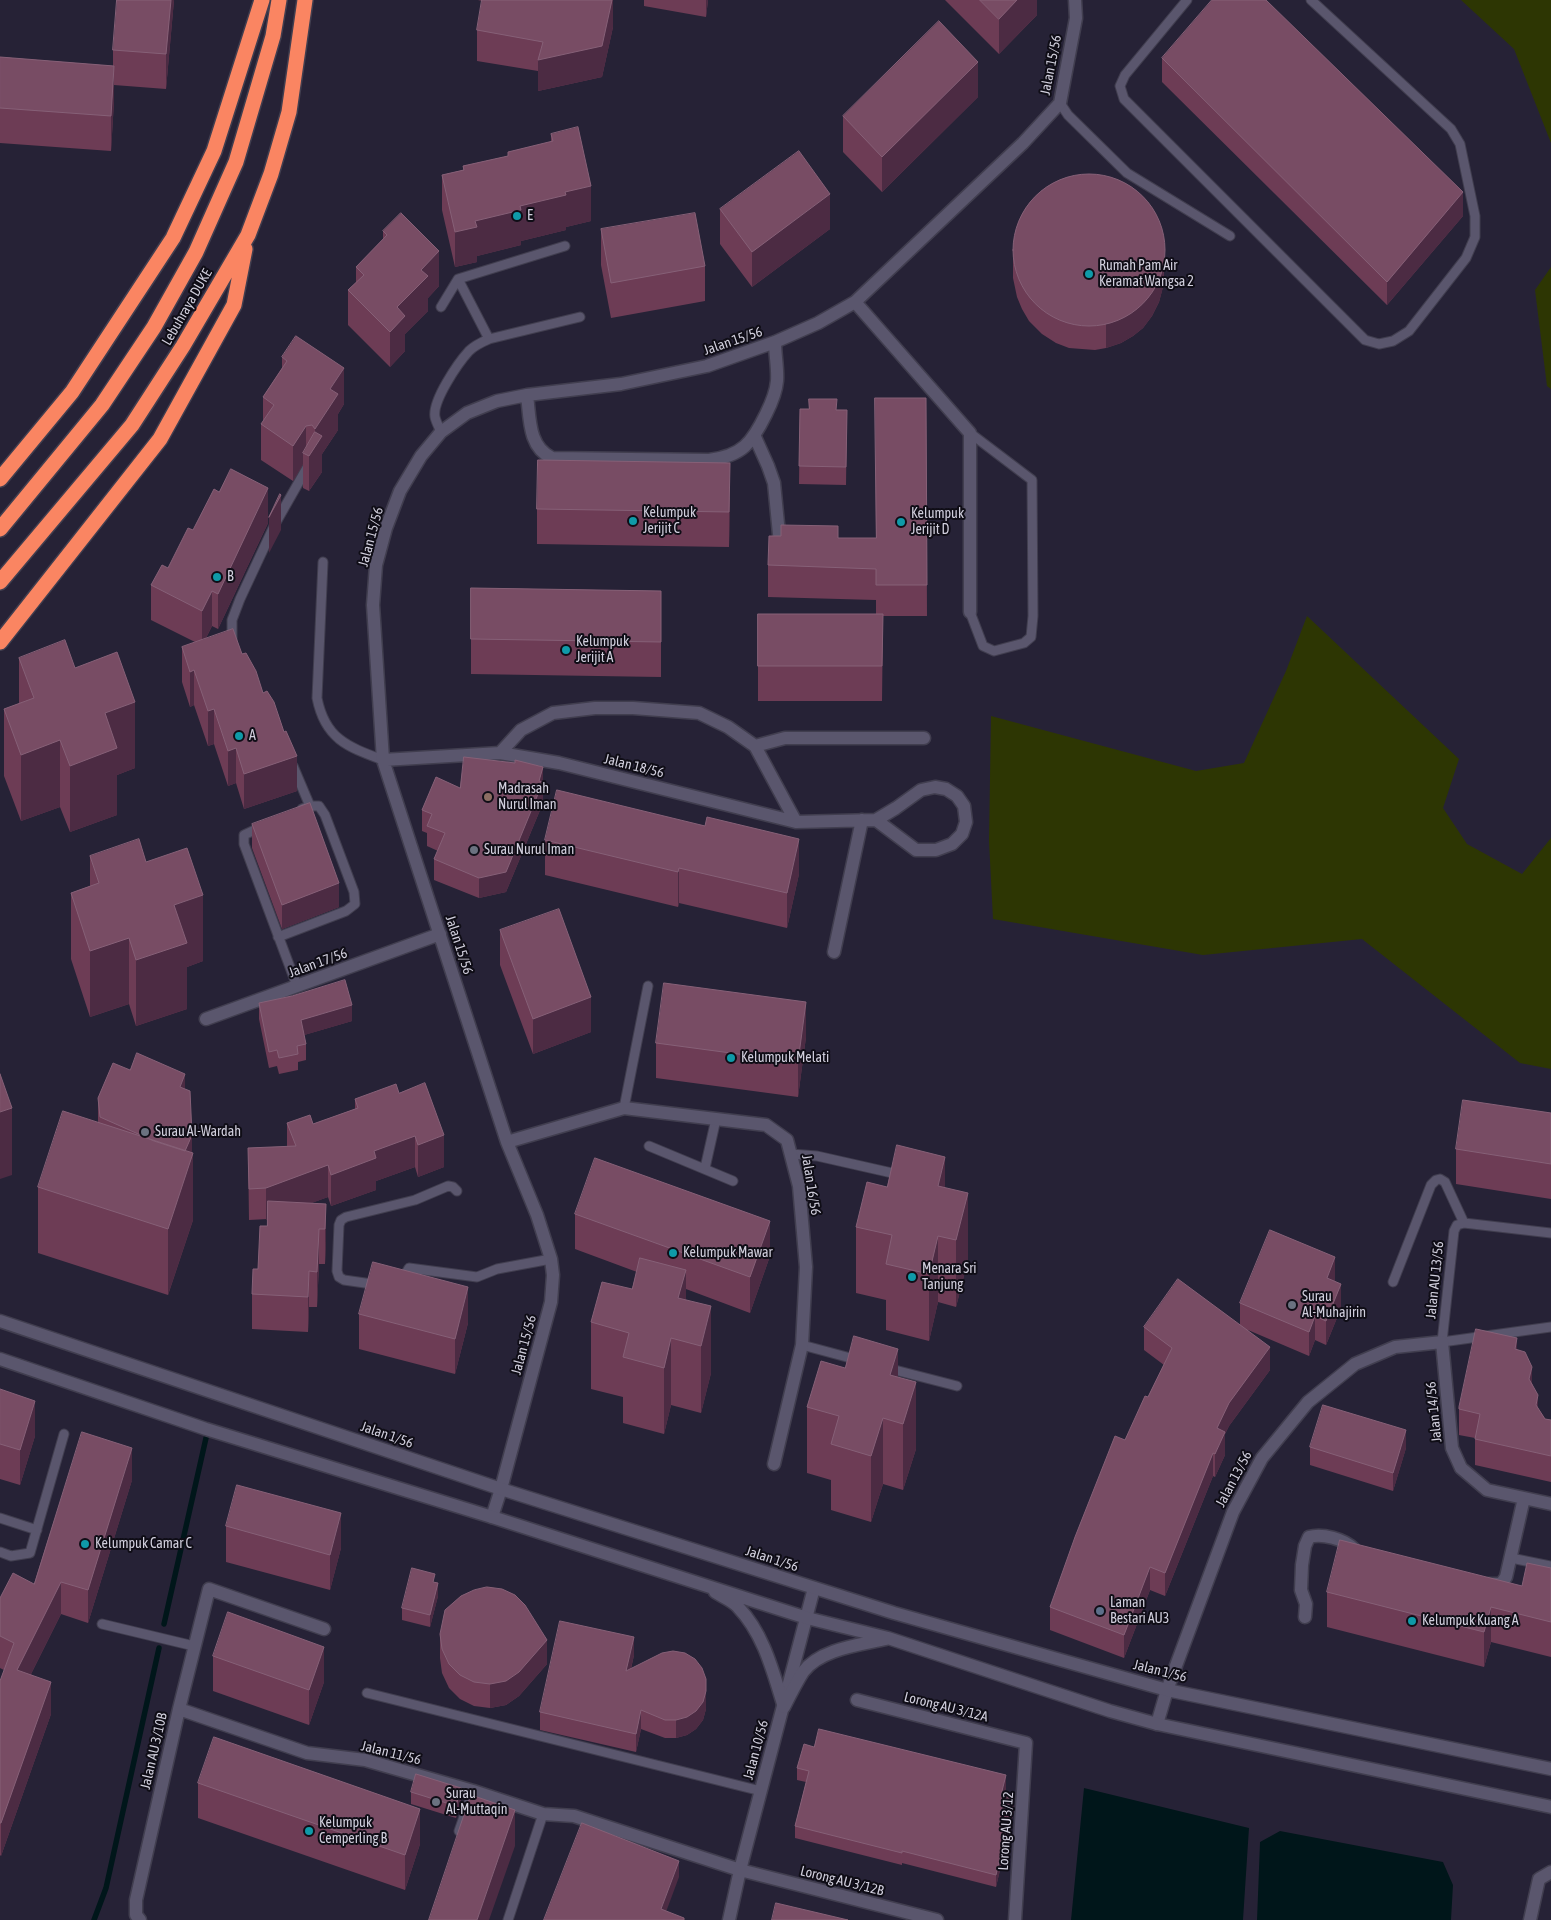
<!DOCTYPE html>
<style>
body{margin:0}
canvas{display:block;background:#262236}
</style>
<canvas width="1551" height="1920"></canvas>
<script>
const ctx = document.querySelector('canvas').getContext('2d');
ctx.lineJoin = 'round';
function fill(path, color) { ctx.fillStyle = color; ctx.fill(path, 'evenodd'); }
function strokePath(path, color, width, dash) { ctx.strokeStyle = color; ctx.lineWidth = width; ctx.lineCap = dash ? 'butt' : 'round'; ctx.setLineDash(dash || []); ctx.stroke(path); }
function drawText(font, color, halo, rows, align = 'center') {
  ctx.font = font + ' "Asap Condensed",sans-serif'; ctx.lineWidth = 4; ctx.setLineDash([]); ctx.textBaseline = 'middle'; ctx.strokeStyle = halo; ctx.fillStyle = color; for (const [text, x, y, turn = 0] of rows) {
    ctx.save(); ctx.translate(x, y); ctx.rotate((+turn || 0) * Math.PI / 180); ctx.textAlign = isNaN(turn) ? turn : align; if (halo) ctx.strokeText(text, 0, 0); ctx.fillText(text, 0, 0); ctx.restore();
  }
}
fill(new Path2D(`
 M1461 0H1551V143L1514 49Z
 M1551 267V389L1547 386 1535 290Z
 M1307 616 1459 759 1443 808 1467 844 1522 874 1551 838V1069L1520 1063 1362 939 1203 955 993 919 989 841 991 716 1196 771 1244 763 1286 671Z`), '#2d3603');
fill(new Path2D(`
 M1084 1788 1249 1828 1243 1920H1071Z
 M1280 1831 1443 1862 1453 1885 1451 1920H1257L1260 1842Z`), '#00161a');
strokePath(new Path2D(`
 M164 1624 206 1438
 M94 1920 106 1888 159 1648`), '#00161a', 5.5);
const lane = new Path2D(`
 M1187 0 1125 75 1120 86 1124 99 1365 340 1379 344 1393 341 1409 331 1466 258 1475 237V216L1460 144 1451 129 1311 0
 M1060 103 1068 115 1127 173 1230 236
 M458 279 565 246
 M441 307 458 279 489 339
 M441 432C439 427 436 422 435 417 432 401 458 363 469 351 475 345 482 342 489 339L580 317
 M970 433 1032 480 1033 616 1031 637 1024 643 994 651 983 646 970 612
 M323 562 317 698C325 739 348 747 383 760
 M232 640V620L240 599 275 524 308 466
 M293 766 310 806
 M263 826 244 835V844L297 986
 M278 937 346 911 355 904 354 892 325 815 319 806H310L302 809
 M624 1108 648 986
 M649 1146 733 1181
 M791 1154 817 1156 901 1175
 M705 1168 716 1119
 M1551 1233 1464 1223 1457 1225 1454 1231 1442 1342 1551 1327
 M402 1280 409 1268 477 1277 497 1269 551 1259
 M1393 1282 1431 1185 1436 1180 1440 1179 1445 1182 1464 1223
 M379 1285 344 1280 339 1277 337 1271 339 1225 341 1220 346 1217 415 1200 448 1186 453 1187 457 1191
 M802 1345 858 1360
 M887 1368 957 1386
 M0 1518 37 1530
 M0 1552 11 1556 30 1553 64 1434
 M1511 1558 1551 1566
 M102 1624 194 1646
 M367 1693 761 1791
 M459 1831 473 1791
 M508 1920 543 1814`);
const street = new Path2D(`
 M855 302 970 433V612
 M527 395C530 418 528 447 552 458L709 460C742 456 752 443 766 414 771 404 776 393 777 381 778 369 775 355 775 342
 M755 437 768 466 774 483 779 534 782 538 796 539
 M755 746 785 738H924
 M500 753 521 730 553 713 595 708H633L699 713 728 727 755 746 796 822
 M383 760 500 753 559 763 796 822 876 820 896 808 921 790 935 787 946 789 957 796 964 806 966 822 962 834 952 844 936 850H916L876 820
 M834 952 862 820
 M206 1019 440 934
 M507 1142 624 1108 766 1125 787 1140 799 1186 806 1267 802 1345 774 1464
 M492 1517 501 1489 551 1302 553 1275 551 1259 537 1215 507 1142 383 760 373 605 376 565 386 528 400 491 421 456 441 432 467 413 497 401 527 395 621 384 707 366 775 342 818 323 855 302 1023 143 1060 103 1076 18 1075 0
 M1489 1584H1501L1506 1577 1524 1498
 M1305 1617 1306 1604 1301 1590 1302 1565 1305 1546 1309 1537C1322 1533 1344 1539 1354 1549
 M857 1700 1026 1743 1015 1920
 M179 1709 307 1753 365 1760 473 1791 543 1814 574 1816 740 1870 937 1920
 M1157 1724 1167 1690 1233 1512 1262 1458 1308 1402 1355 1364 1395 1347 1442 1342 1452 1448 1461 1468 1487 1490 1551 1504
 M140 1920 136 1915V1900L179 1709 209 1589 324 1629
 M729 1920 740 1870 814 1588
 M1530 1920 1539 1879 1551 1872`);
const secondary = new Path2D(`
 M0 1321 501 1489 894 1613 1167 1690 1551 1769
 M0 1359 206 1429 492 1517 807 1618 888 1638 1110 1711 1157 1724 1551 1807
 M715 1592C723 1597 733 1601 738 1607 764 1634 773 1672 784 1707
 M784 1707C790 1695 796 1683 803 1672 820 1649 860 1645 886 1639`);
const highway = new Path2D(`
 M0 479 72 392 173 238 214 151 262 0
 M0 529 102 405 154 327 196 252 236 162 273 36 279 0
 M0 582 132 425 183 346 248 235 271 174 289 112 305 0
 M0 642 160 439 234 305 245 249`);
strokePath(lane, '#413e4f', 11);
strokePath(street, '#413e4f', 15);
strokePath(secondary, '#413e4f', 15);
strokePath(highway, '#413e4f', 18);
strokePath(lane, '#5a566d', 9);
strokePath(street, '#5a566d', 12);
strokePath(secondary, '#5a566d', 12);
strokePath(highway, '#fa8562', 15);
fill(new Path2D(`
 M174 0 166 89 114 85V101L111 151 0 143V57L113 66V50Z
 M478 0H613V27L602 77 538 91V71L477 61V30L482 1Z
 M644 0H708L706 17 644 6Z
 M945 0H1037V15L999 54Z
 M1162 58 1463 216 1387 305 1162 82Z
 M978 97 882 192 843 152V116Z
 M551 134 591 221 566 227V230L521 241V245L477 256V262L455 267 442 210V175L463 170V166L508 156V152L551 142Z
 M720 209 830 229 752 287 720 244Z
 M601 229 705 266V301L611 318 601 265Z
 M383 231 439 286 428 298V311L405 334V351L390 367 348 325V290L356 283V267L383 240Z
 M1013 254 1164 270 1163 287 1159 302 1152 316 1143 328 1133 336 1121 343 1106 348 1095 350 1069 348 1056 343 1042 334 1029 321 1022 309 1017 297 1013 278Z
 M282 357 344 404 338 414V430L322 454V472L309 491 303 488V464L293 481 261 460V424L263 423V397L282 368Z
 M926 398 927 616H883L882 701H758V614H876V600L768 597V565L838 538H876Z
 M800 409 847 410 846 485 799 484Z
 M730 498 729 547 537 544V509Z
 M268 523 218 629 212 626 206 638 242 654 297 791 244 809 236 783 228 786 214 744 208 746 194 705 190 707 182 682V647L195 642 151 620V585L168 568 193 530Z
 M471 588 661 591V677L471 674Z
 M19 658 75 668 135 768 117 775V815L70 832 60 807 21 821 4 776V709L19 704Z
 M543 767V803L506 892 479 898 434 880V859L438 851 427 846V833L422 831V810L460 788Z
 M252 824 339 907 282 929 252 848Z
 M705 826 799 874 787 928 679 903 678 907 545 875V840Z
 M90 856 146 862 203 961 187 967V1009L136 1026 129 1004 90 1017 71 959V893L90 886Z
 M500 930 591 1032 533 1054 500 965Z
 M259 1003 352 1021 304 1035 306 1044V1060L298 1062V1070L279 1074 277 1066 269 1068 259 1019Z
 M806 1037 798 1097 656 1078V1043Z
 M130 1070 185 1089 192 1153 193 1220 168 1295 38 1253V1187L98 1123V1098Z
 M399 1093 444 1167 418 1177 415 1167 376 1181V1190L331 1206 328 1197 311 1203 326 1204V1239L325 1264H319L317 1307H309L308 1332 252 1329V1294L258 1269 267 1226 268 1219 249 1220 248 1148 287 1147V1123L313 1124 355 1109V1099Z
 M1551 1113V1199L1456 1184V1149Z
 M887 1187 945 1188 968 1260 956 1307 938 1302 929 1341 886 1330V1300L856 1293V1227Z
 M575 1214 770 1256 750 1313 686 1289V1299L711 1373 701 1413 671 1405 664 1434 623 1423V1397L591 1389V1322L632 1289 637 1272 575 1249Z
 M1335 1282 1341 1308 1326 1345 1315 1340 1309 1356 1248 1330 1270 1370 1229 1426 1225 1434V1455L1215 1477 1213 1476 1165 1596 1150 1590 1124 1658 1050 1630V1607L1125 1440 1148 1397 1164 1365 1144 1350V1327L1240 1324V1303Z
 M359 1314 468 1323 455 1374 359 1349Z
 M1517 1350 1532 1383 1538 1408 1545 1419 1551 1420V1482L1475 1465V1438L1459 1435V1407Z
 M845 1368 898 1377 916 1449 903 1490 883 1484 871 1522 831 1510V1480L807 1473V1407Z
 M0 1389 35 1436 20 1485 0 1479Z
 M1310 1447 1406 1448 1393 1491 1310 1465Z
 M132 1480 88 1623 61 1614 31 1674 51 1714 1 1856 0 1855V1681L4 1670 0 1668V1598L34 1584Z
 M226 1526 341 1548 330 1590 226 1562Z
 M1551 1568V1657L1491 1642 1484 1667 1327 1627V1592L1522 1586Z
 M435 1582 438 1596 430 1627 402 1620V1608Z
 M440 1634 547 1664 519 1696 506 1705 490 1708 474 1706 460 1699 449 1688 442 1673 440 1658Z
 M634 1655 631 1669 706 1709 703 1720 696 1729 687 1735 676 1738H665L641 1729 636 1752 540 1730V1712Z
 M213 1656 324 1682 309 1725 213 1691Z
 M797 1768 1006 1788 1004 1795 1014 1810 996 1887 902 1863V1865L795 1838V1826L806 1782 797 1780Z
 M198 1783 420 1844 405 1890 198 1818Z
 M411 1792 461 1800 456 1818 411 1804Z`), '#6d3c55');
fill(new Path2D(`
 M171 0H174L166 89V54Z
 M612 0H613V27L602 77 538 91V60Z
 M706 0H708L706 17Z
 M1017 0H1037V15L999 54V19Z
 M978 62V97L882 192V157Z
 M114 66V101L111 151V116Z
 M591 186V221L566 227V230L521 241V245L477 256V262L455 267V232L475 221 520 206 565 192Z
 M1463 192V216L1387 305V282Z
 M830 194V229L752 287V252Z
 M1164 246 1163 287 1159 302 1152 316 1143 328 1133 336 1121 343 1106 348V324Z
 M439 251V286L428 298V311L405 334V351L390 367V332L397 307 421 270Z
 M344 368V404L338 414V430L322 454V472L309 491V456L315 447V429L330 389Z
 M306 426V454L303 453V464L293 481V446Z
 M730 463V498L729 547V512Z
 M268 488V523L218 629V594Z
 M281 495V530L269 553V517Z
 M212 591V626L202 646V611Z
 M194 670V705L190 707V672Z
 M135 702V768L117 775V815L70 832V766L105 713Z
 M214 709V744L208 746V711Z
 M60 740V807L21 821V755Z
 M236 748V783L228 786V751Z
 M297 756V791L244 809V774Z
 M543 767V803L506 892 479 898V878L539 781Z
 M799 839V874L787 928V893Z
 M679 868V903L678 907V872Z
 M339 883V907L282 929V905Z
 M203 895V961L187 967V1009L136 1026V960L174 905Z
 M129 938V1004L90 1017V951Z
 M591 997V1032L533 1054V1019Z
 M806 1002V1037L798 1097V1062Z
 M352 1005V1021L301 1036V1020Z
 M185 1074V1098L180 1087Z
 M12 1108V1175L0 1179V1112Z
 M192 1135V1156L193 1153V1220L168 1295V1229L184 1154Z
 M444 1135V1167L418 1177V1145Z
 M415 1136V1167L376 1181V1190L331 1206V1175L374 1151Z
 M945 1157V1223L938 1186Z
 M328 1165V1197L266 1220V1188Z
 M968 1193V1260L956 1307V1240Z
 M326 1204V1239L325 1264V1229Z
 M770 1221V1256L750 1313V1277Z
 M319 1229V1264L317 1307V1272Z
 M938 1236V1302L929 1341V1274Z
 M1335 1257V1281L1327 1302V1278Z
 M686 1270V1336L678 1298Z
 M309 1271V1307L308 1332V1297Z
 M1341 1284V1308L1326 1345V1321Z
 M468 1287V1323L455 1374V1339Z
 M711 1306V1373L701 1413V1346Z
 M1315 1316V1340L1309 1356V1332Z
 M671 1338V1405L664 1434V1368Z
 M1517 1338V1363L1515 1349Z
 M1270 1347V1370L1229 1426 1225 1434V1455L1215 1477V1454L1217 1428 1229 1403Z
 M898 1349V1416L890 1375Z
 M1532 1367V1393L1529 1379Z
 M916 1382V1449L903 1490V1424Z
 M1538 1395V1420L1536 1405Z
 M35 1401V1436L20 1485V1450Z
 M883 1418V1484L871 1522V1456Z
 M1406 1430V1448L1393 1491V1473Z
 M132 1448V1480L88 1623V1590Z
 M1213 1453V1476L1165 1596V1573Z
 M341 1513V1548L330 1590V1555Z
 M1150 1567V1590L1124 1658V1635Z
 M61 1582V1614L17 1702V1670Z
 M438 1583V1596L430 1627V1615Z
 M1491 1607V1642L1484 1667V1632Z
 M634 1637V1655L626 1689V1671Z
 M547 1640V1664L519 1696 506 1705 490 1708V1684Z
 M324 1647V1682L309 1725V1690Z
 M51 1682V1714L1 1856V1823Z
 M706 1691V1709L703 1720 696 1729 687 1735 676 1738V1720Z
 M641 1710V1729L636 1752V1734Z
 M1006 1775V1788L1001 1807V1795Z
 M461 1788V1800L456 1818V1806Z
 M1014 1798V1810L996 1887V1875Z
 M420 1809V1844L405 1890V1855Z
 M515 1810V1846L489 1920H477Z
 M679 1861V1877L663 1920 661 1909Z`), '#4c2b43');
const building = new Path2D(`
 M117 0H171L166 54 113 50Z
 M482 0H612L602 46 538 60 543 42 477 30Z
 M980 0H1017L999 19Z
 M1212 0H1266L1463 192 1387 282 1162 58Z
 M939 21 978 62 882 157 843 116Z
 M0 57 114 66 111 116 0 108Z
 M578 127 591 186 565 192 566 195 520 206 521 210 475 221 477 227 455 232 442 175 464 170 463 166 508 156V152L553 141 551 134Z
 M799 151 830 194 752 252 720 209Z
 M1013 250a76 76 0 1 1 152 0a76 76 0 1 1-152 0Z
 M401 213 439 251 421 270 428 276 397 307 405 316 390 332 348 290 364 275 356 267 387 235 383 231Z
 M695 213 705 266 611 283 601 229Z
 M296 336 344 368 330 389 338 394 315 429 312 425 306 426 293 446 261 424 274 405 263 397 287 361 282 357Z
 M875 398H926L927 585H876V569L768 565 769 536H781V525L838 526V538H876Z
 M809 399H837L836 410H847L846 467 799 466 800 409H809Z
 M315 432 322 436 309 456 303 453Z
 M538 460 730 463 729 512 537 509Z
 M231 469 268 488 218 594 212 591 202 611 151 585 162 565 168 568 188 528 193 530 214 489 219 492Z
 M280 494 281 495 269 517Z
 M471 588 661 591V642L471 639Z
 M758 614H883L882 666H758Z
 M233 629 242 654 246 653 256 671 263 693 267 691 274 702 284 732 286 731 297 756 244 774 236 748 228 751 214 709 208 711 194 670 190 672 182 647Z
 M65 640 75 668 117 652 135 702 105 713 117 748 70 766 60 740 21 755 4 709 34 698 19 658Z
 M464 757 515 763V760L543 767 539 781 543 782 506 872 479 878 434 859 445 833 427 826 432 814 422 810 436 777 460 788Z
 M557 790 705 826 707 817 799 839 787 893 679 868 678 872 545 840Z
 M310 803 339 883 282 905 252 824Z
 M139 839 146 862 187 848 203 895 174 905 187 943 136 960 129 938 90 951 71 893 99 883 90 856Z
 M559 909 591 997 533 1019 500 930Z
 M345 980 352 1005 301 1020 306 1044 297 1046 298 1054 279 1058 277 1050 269 1052 259 1003 292 996Z
 M664 983 806 1002 798 1062 656 1043Z
 M137 1053 185 1074 180 1087 190 1091 192 1135 185 1151 154 1141 100 1117 98 1098 113 1063 130 1070Z
 M0 1074 12 1108 0 1112Z
 M425 1083 444 1135 418 1145 415 1136 374 1151 376 1158 331 1175 328 1165 266 1188 249 1189 248 1148 296 1146 287 1123 310 1115 313 1124 358 1108 355 1099 396 1084 399 1093Z
 M1463 1100 1551 1113V1164L1456 1149Z
 M63 1111 193 1153 168 1229 38 1187Z
 M897 1145 945 1157 938 1186 968 1193 956 1240 938 1236 929 1274 886 1264 892 1235 856 1227 867 1182 887 1187Z
 M595 1158 770 1221 750 1277 575 1214Z
 M268 1201 326 1204 325 1229H319L317 1272 309 1271 308 1297 252 1294 253 1269H258L260 1226H267Z
 M1270 1230 1335 1257 1327 1278 1341 1284 1326 1321 1315 1316 1309 1332 1240 1303Z
 M640 1258 686 1270 678 1298 711 1306 701 1346 671 1338 664 1368 623 1357 629 1333 591 1322 602 1282 632 1289Z
 M373 1262 468 1287 455 1339 359 1314Z
 M1178 1279 1270 1347 1229 1403 1217 1428 1225 1432 1215 1454 1213 1453 1165 1573 1150 1567 1124 1635 1050 1607 1075 1537 1115 1436 1125 1440 1145 1396 1148 1397 1172 1348 1144 1327Z
 M1476 1329 1517 1338 1515 1349 1525 1352 1532 1367 1529 1379 1538 1395 1536 1405 1545 1419 1551 1420V1456L1475 1439 1480 1414 1459 1409V1407Z
 M854 1336 898 1349 890 1375 916 1382 903 1424 883 1418 871 1456 831 1444 839 1416 807 1407 821 1361 845 1368Z
 M0 1389 35 1401 20 1450 0 1444Z
 M1323 1405 1406 1430 1393 1473 1310 1447Z
 M82 1432 132 1448 88 1590 61 1582 17 1670 51 1682 1 1823H0V1681L14 1643 0 1636V1598L13 1573 34 1584Z
 M237 1485 341 1513 330 1555 226 1526Z
 M1340 1540 1522 1586 1527 1563 1551 1568V1622L1491 1607 1484 1632 1327 1592Z
 M412 1568 435 1574 433 1582 438 1583 430 1615 402 1608Z
 M487 1587 502 1589 515 1595 525 1605 547 1640 519 1672 506 1681 490 1684 474 1682 460 1675 449 1664 442 1649 440 1634 445 1610 461 1596 474 1590Z
 M228 1612 324 1647 309 1690 213 1656Z
 M560 1621 634 1637 626 1671 662 1653 673 1651 685 1653 695 1659 702 1668 706 1679V1691L703 1702 696 1711 687 1717 676 1720H665L641 1710 636 1734 540 1712Z
 M819 1729 1006 1775 1001 1795 1014 1798 996 1875 902 1851V1853L795 1826 809 1771 797 1768 804 1744 814 1747Z
 M214 1737 420 1809 405 1855 198 1783Z
 M416 1774 461 1788 456 1806 411 1792Z
 M471 1795 515 1810 477 1920H429Z
 M582 1823 679 1861 661 1909 684 1918V1920H544Z
 M776 1903 848 1920H772Z`);
fill(building, '#784c64');
strokePath(building, '#866077', 1);
for (const [x, y, r, color] of [
 [517,216,5,"#0f9aa8"],
 [1089,274,5,"#0f9aa8"],
 [633,521,5,"#0f9aa8"],
 [901,522,5,"#0f9aa8"],
 [217,577,5,"#0f9aa8"],
 [566,650,5,"#0f9aa8"],
 [239,736,5,"#0f9aa8"],
 [488,797,5,"#8d6e63"],
 [474,850,5,"#6b7280"],
 [731,1058,5,"#0f9aa8"],
 [145,1132,5,"#6b7280"],
 [673,1253,5,"#0f9aa8"],
 [912,1277,5,"#0f9aa8"],
 [1292,1305,5,"#6b7280"],
 [85,1544,5,"#0f9aa8"],
 [1100,1611,5,"#5c6f8a"],
 [1412,1621,5,"#0f9aa8"],
 [436,1802,5,"#6b7280"],
 [309,1831,5,"#0f9aa8"]
]) { const dot = new Path2D(); dot.arc(x, y, r, 0, 2 * Math.PI); ctx.fillStyle = color; ctx.fill(dot); strokePath(dot, '#0f0d16', 2); }
drawText('14px', '#d1cfdd', '#0f0d16', [
 ["Jalan 15/56",1051,65,-79],
 ["Lebuhraya DUKE",187,307,-60],
 ["Jalan 15/56",733,341,-19],
 ["Jalan 15/56",371,537,-75],
 ["Jalan 18/56",634,766,14],
 ["Jalan 15/56",459,945,72],
 ["Jalan 17/56",318,963,-20],
 ["Jalan 16/56",811,1185,81],
 ["Jalan AU 13/56",1435,1280,-84],
 ["Jalan 15/56",524,1345,-75],
 ["Jalan 14/56",1434,1412,-96],
 ["Jalan 1/56",387,1435,19],
 ["Jalan 13/56",1234,1479,-62],
 ["Jalan 1/56",772,1559,18],
 ["Jalan 1/56",1160,1671,14],
 ["Lorong AU 3/12A",946,1707,14],
 ["Jalan 10/56",756,1750,-75],
 ["Jalan AU 3/10B",154,1751,-77],
 ["Jalan 11/56",391,1753,14],
 ["Lorong AU 3/12",1006,1831,-86],
 ["Lorong AU 3/12B",842,1881,14]
]);
drawText('14px', '#d1cfdd', '#0f0d16', [
 ["E",527,216],
 ["Rumah Pam Air",1099,266],
 ["Keramat Wangsa 2",1099,282],
 ["Kelumpuk",643,513],
 ["Jerijit C",643,529],
 ["Kelumpuk",911,514],
 ["Jerijit D",911,530],
 ["B",227,577],
 ["Kelumpuk",576,642],
 ["Jerijit A",576,658],
 ["A",249,736],
 ["Madrasah",498,789],
 ["Nurul Iman",498,805],
 ["Surau Nurul Iman",484,850],
 ["Kelumpuk Melati",741,1058],
 ["Surau Al-Wardah",155,1132],
 ["Kelumpuk Mawar",683,1253],
 ["Menara Sri",922,1269],
 ["Tanjung",922,1285],
 ["Surau",1302,1297],
 ["Al-Muhajirin",1302,1313],
 ["Kelumpuk Camar C",95,1544],
 ["Laman",1110,1603],
 ["Bestari AU3",1110,1619],
 ["Kelumpuk Kuang A",1422,1621],
 ["Surau",446,1794],
 ["Al-Muttaqin",446,1810],
 ["Kelumpuk",319,1823],
 ["Cemperling B",319,1839]
], 'left');
</script>
